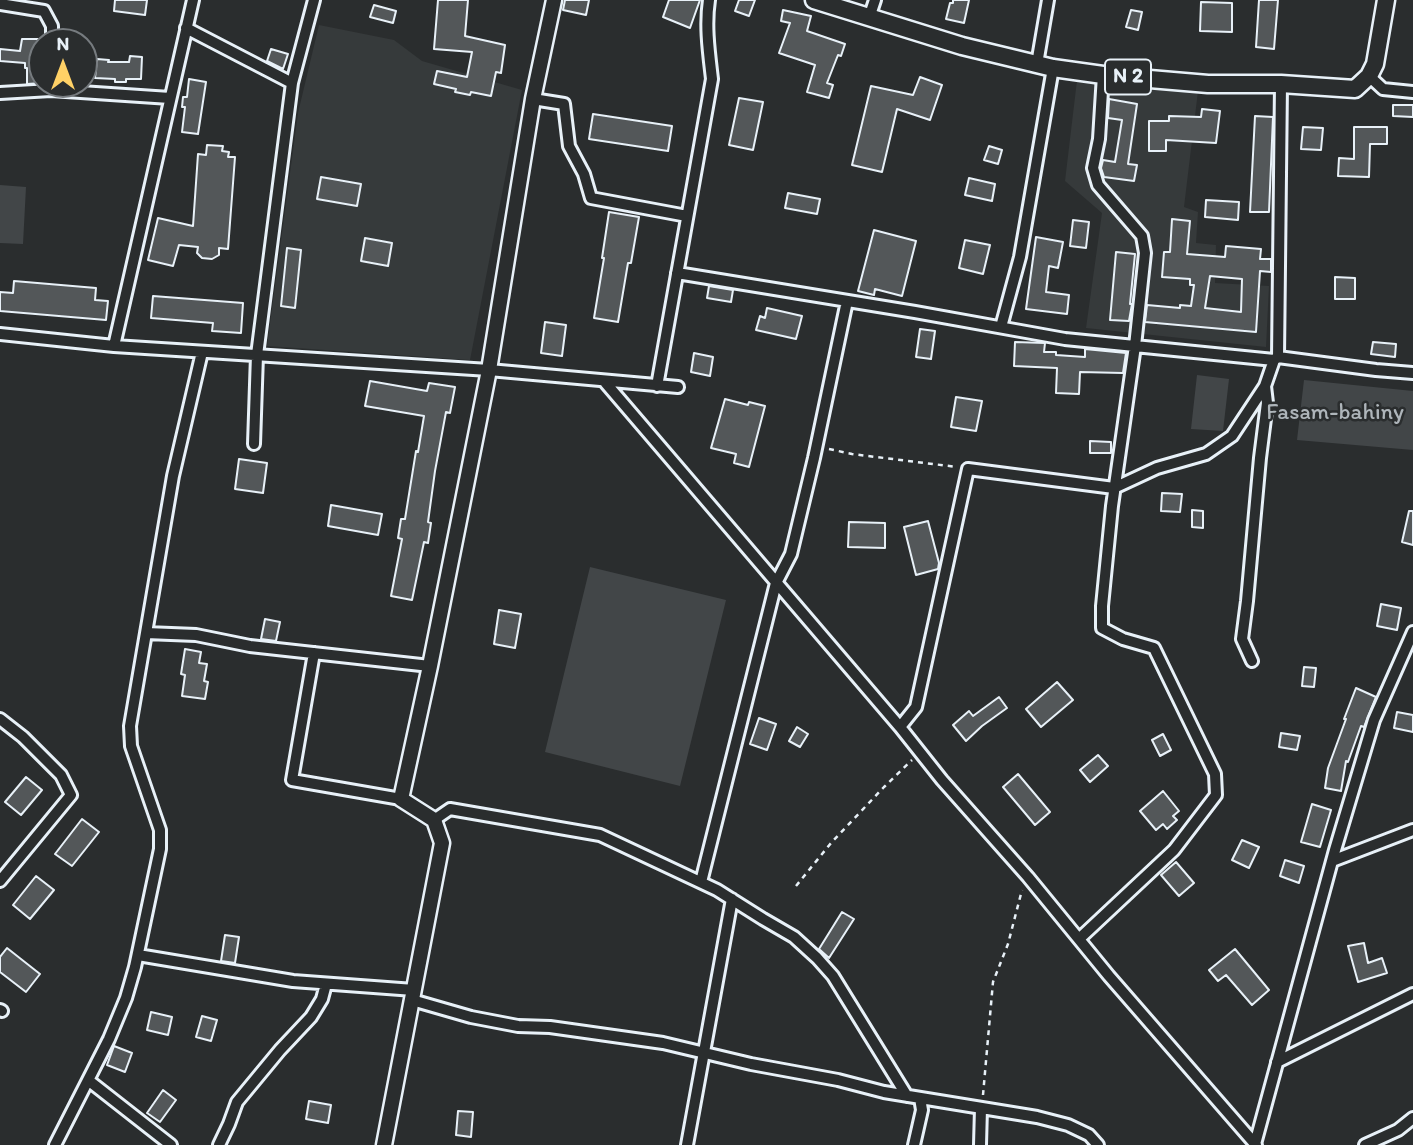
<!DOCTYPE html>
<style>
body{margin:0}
#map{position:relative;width:1413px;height:1145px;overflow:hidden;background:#2a2d2e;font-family:Itim,sans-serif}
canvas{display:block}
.north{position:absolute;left:28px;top:28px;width:70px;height:70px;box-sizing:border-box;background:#2a2d2e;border:2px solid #767b7f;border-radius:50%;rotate:0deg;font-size:19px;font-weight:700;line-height:28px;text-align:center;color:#e8f1f8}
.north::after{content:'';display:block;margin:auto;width:24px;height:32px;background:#ffd166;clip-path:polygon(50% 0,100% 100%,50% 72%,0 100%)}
</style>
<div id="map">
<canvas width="1413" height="1145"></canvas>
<div class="north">N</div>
</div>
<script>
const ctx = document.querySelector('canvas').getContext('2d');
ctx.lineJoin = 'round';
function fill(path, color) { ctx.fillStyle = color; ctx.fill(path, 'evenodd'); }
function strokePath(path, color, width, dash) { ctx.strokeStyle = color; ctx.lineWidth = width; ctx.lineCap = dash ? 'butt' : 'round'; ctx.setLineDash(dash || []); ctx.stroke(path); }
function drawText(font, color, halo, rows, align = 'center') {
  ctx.font = font + ' Itim,sans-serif'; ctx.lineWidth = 5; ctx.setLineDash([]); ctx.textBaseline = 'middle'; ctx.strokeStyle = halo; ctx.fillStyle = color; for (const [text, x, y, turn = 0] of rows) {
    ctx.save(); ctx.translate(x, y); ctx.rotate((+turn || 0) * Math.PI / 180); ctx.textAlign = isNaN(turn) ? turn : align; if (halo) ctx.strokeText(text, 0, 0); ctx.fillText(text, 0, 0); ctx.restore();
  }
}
fill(new Path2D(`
 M319 25 394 40 422 61 522 90 470 360 267 346 298 113Z
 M1078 72 1198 91 1184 207 1198 212 1196 243 1216 245 1215 283 1269 286 1266 347 1086 328 1102 213 1065 181Z`), '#363a3b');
fill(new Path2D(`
 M0 185 26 187 23 244 0 243Z
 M1197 375 1229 379 1223 431 1191 429Z
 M1304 380 1413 391V450L1297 440Z
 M590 567 726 600 680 786 545 752Z`), '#424648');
const building = new Path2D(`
 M115 0H147L145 15 114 11Z
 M438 0H468L465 36 505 45 501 73 496 72 491 96 471 92 470 95 455 92 456 89 434 84 437 71 467 77 472 52 434 49Z
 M565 0H589L586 15 563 10Z
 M669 0H700L690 28 663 17Z
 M739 0H755L749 16 735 11Z
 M953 0H969L964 23 946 19 950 3H953Z
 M1259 0H1278L1274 49 1256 47Z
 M1201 2 1232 3V32L1200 31Z
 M374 5 396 11 393 23 370 17Z
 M783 10 811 16 807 31 845 44 841 56 838 55 827 83 833 85 829 98 807 92 815 65 779 53 790 23 781 21Z
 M1131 10 1142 12 1138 30 1126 27Z
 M22 39H38V73H42V83L27 84V68H25V63L0 61V49L20 51Z
 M271 49 288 54 283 69 267 61Z
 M130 56 142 57 141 79H126V82H115V79L95 78 97 59 109 60 108 62H129Z
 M920 77 942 85 930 120 897 109 882 172 852 165 871 86 913 95Z
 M189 79 206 82 198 134 182 132 185 107H182L183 97H187Z
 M739 98 763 102 753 150 729 145Z
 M1109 99 1137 104 1128 164 1137 165 1134 181 1104 177 1101 168 1103 160 1115 162 1122 120 1108 118Z
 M1393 105H1413V117L1393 116Z
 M1202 109 1220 111 1216 143 1166 140V151H1149V121H1169V116L1201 117Z
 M593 114 672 126 668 151 589 139Z
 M1255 116 1273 117 1269 212H1250Z
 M1303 127 1323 128 1321 150 1301 149Z
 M1354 127H1387V144H1370L1369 177 1338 176 1339 158 1354 159Z
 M207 145 223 146 222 151 229 152 228 157H235L228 249 219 248V255L212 259 202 258 197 253 198 247 179 245 173 266 148 260 158 218 193 226 198 154 206 155Z
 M989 146 1002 150 998 164 984 160Z
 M321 177 361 184 357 206 317 199Z
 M969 178 995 184 992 201 965 195Z
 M788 193 820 199 817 214 785 208Z
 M1206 200 1239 202 1238 220 1205 217Z
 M609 212 639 217 631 263H628L618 322 594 318 604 258H602Z
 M1172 219 1190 221 1187 254 1225 257 1226 246 1261 249 1260 259H1271V272L1260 271 1256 332 1145 322 1147 305 1180 308V305L1191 306 1194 285H1190V279L1162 277 1164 252H1170ZM1210 276 1242 279 1241 312 1205 308Z
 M1073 220 1089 222 1086 248 1070 246Z
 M874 230 916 241 902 296 875 289 874 295 858 291Z
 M1036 237 1063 242 1058 268 1049 266 1046 292 1069 295 1067 314 1026 309Z
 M365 238 392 243 388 266 361 261Z
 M965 240 990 245 983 274 959 268Z
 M287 248 301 250 295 308 281 306Z
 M1116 252 1135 254 1130 304H1132L1129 321 1110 320Z
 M1335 277 1355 278V299H1335Z
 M14 281 96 288 95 300 108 301 106 320 0 311V292L13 293Z
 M709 286 733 290 731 302 707 298Z
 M153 296 243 303 241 333 212 331 213 323 151 318Z
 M767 308 802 316 796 339 756 330 760 316 765 318Z
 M545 322 566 325 562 356 541 353Z
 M920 329 935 331 931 359 916 357Z
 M1015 342 1045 343 1044 352H1056V355L1085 357V349L1126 353 1123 373 1080 372 1079 394 1056 393 1057 368 1014 366Z
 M1373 342 1396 344 1395 357 1371 354Z
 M694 353 713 357 710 376 691 372Z
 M370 381 427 391 429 383 455 387 450 413 446 412 435 471 428 522 431 523 428 543 424 542 412 600 391 596 402 539 398 538 401 519H405L416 451 418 452 424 416 365 406Z
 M956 397 982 401 976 431 951 427Z
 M725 399 748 405 749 402 765 406 749 467 734 463 736 454 711 448Z
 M1090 441 1111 442V453H1090Z
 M239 459 267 463 263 493 235 489Z
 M1162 493 1182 494 1180 512 1161 511Z
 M331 505 382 514 378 535 328 526Z
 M1192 510 1203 511V528L1192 527Z
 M1409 511H1413V545L1402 542Z
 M928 521 939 563 938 569 916 575 904 527Z
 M849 522 885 523V548L848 547Z
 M1381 604 1401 608 1397 630 1377 626Z
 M499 610 521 614 515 648 494 644Z
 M265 619 280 622 276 641 261 639Z
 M185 649 201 652 199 663 207 664 204 681 208 682 205 699 182 696 185 675 181 674Z
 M1304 667 1316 668 1314 687 1302 686Z
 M1057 682 1073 700 1041 727 1026 709Z
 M1356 688 1376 697 1364 727 1361 726 1348 762 1346 761 1341 791 1325 788 1328 768 1346 719H1344Z
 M999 697 1007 708 982 726 966 741 953 725 969 711 973 716Z
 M1397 712 1413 715V732L1394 728Z
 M759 718 776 724 767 750 750 744Z
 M797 727 808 734 800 747 789 741Z
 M1281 733 1300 736 1297 750 1279 747Z
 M1163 734 1171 750 1160 756 1152 740Z
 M1098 755 1108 766 1090 782 1080 770Z
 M1018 774 1050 812 1035 825 1003 787Z
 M26 777 42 790 21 815 5 802Z
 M1163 791 1179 811 1173 816 1177 820 1167 829 1163 824 1156 830 1140 811Z
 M1312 804 1331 810 1320 847 1301 842Z
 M82 819 99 832 72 866 55 854Z
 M1242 840 1259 847 1249 868 1232 860Z
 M1285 860 1304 866 1299 883 1280 876Z
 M1176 862 1194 883 1179 896 1161 875Z
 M36 876 54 890 30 919 13 905Z
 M842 912 854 919 829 958 819 949Z
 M225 935 239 937 235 963 221 961Z
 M1364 943 1368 963 1382 958 1387 973 1358 982 1348 946Z
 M7 948 40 974 26 992 0 972V957Z
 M1235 949 1269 990 1252 1005 1226 975 1218 981 1209 970Z
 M151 1012 172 1017 168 1035 147 1030Z
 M202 1016 217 1020 211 1041 196 1037Z
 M114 1046 132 1053 125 1072 107 1065Z
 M163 1090 176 1100 160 1122 147 1113Z
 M309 1101 331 1105 328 1123 306 1119Z
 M458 1111 473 1112 471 1137 456 1135Z`);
fill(building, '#535759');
strokePath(building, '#e8f1f8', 2);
const street = new Path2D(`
 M0 4 44 11 52 26V42
 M869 18 875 0
 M186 28 292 83
 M1037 64 1048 0
 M1369 76 1383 89 1413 92
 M0 93 51 90 170 98
 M533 99 564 104 569 146 584 174 591 198 687 216
 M677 273 915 312 1065 339 1274 360 1278 357 1376 370 1413 373
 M1001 327 1020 257 1053 68
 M0 334 114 346 489 370 678 387
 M114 346 193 0
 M1278 357 1281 84
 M604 381 900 727 942 780 1028 877 1109 976 1256 1145
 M657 386 712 79C709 53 705 26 709 0
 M254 444 257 355 292 83 314 0
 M146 633 196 635 250 646 430 666
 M314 653 292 780 401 799
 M1252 661 1242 639 1247 601 1260 458 1267 403 1265 386
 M0 719 23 737 61 775 71 795 0 881
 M900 727 916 707 968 469 1114 488 1157 468 1206 454 1232 436 1265 386 1274 360
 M434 820 450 809 600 835 717 890 763 919 794 937 817 958 833 976 907 1096
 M1332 861 1413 830
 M701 882 776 583 791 554 814 458 847 301
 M1079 939 1174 850 1216 795 1215 774 1154 648 1123 639 1102 628V606L1112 506 1135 346 1145 253 1142 236 1098 185 1093 168 1099 139 1103 75
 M138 955 293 981 414 990
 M412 1000 471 1017 518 1026 550 1027 663 1043 751 1064 838 1080 884 1092 1037 1117 1068 1125 1089 1135 1098 1145
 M0 1010 2 1011
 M1277 1062 1413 994
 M88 1080 171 1145
 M1255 1144 1335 850 1374 720 1413 632
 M55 1145 109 1039 126 998 135 967 160 849V830L131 746 130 726 173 476 202 352
 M219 1145 229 1124 237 1102 280 1050 311 1017 322 999 326 984
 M687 1145 732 899
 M914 1145 922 1110 920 1098
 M980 1145 981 1108
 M1365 1145 1398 1130 1413 1118`);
const secondary = new Path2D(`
 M384 1145 442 843 434 820 401 799 430 666 489 370 533 99 554 0`);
const primary = new Path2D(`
 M814 0 962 46 1053 68 1103 75 1208 84H1281L1355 89 1369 76 1375 64 1386 0`);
strokePath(street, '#e8f1f8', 16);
strokePath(secondary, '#e8f1f8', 19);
strokePath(primary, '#e8f1f8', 21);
strokePath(new Path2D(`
 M829 449 852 454 957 467
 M796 886 831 843 884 787 912 760
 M983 1095 993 982 1008 944 1022 890`), '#e8f1f8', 2.5, [5, 5]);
strokePath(street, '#2a2d2e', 10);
strokePath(secondary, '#2a2d2e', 14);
strokePath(primary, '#2a2d2e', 16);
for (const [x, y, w] of [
 [1128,77,46]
]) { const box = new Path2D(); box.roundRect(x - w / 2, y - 17.5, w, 35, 5); ctx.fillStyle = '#2a2d2e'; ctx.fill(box); strokePath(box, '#e8f1f8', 2); }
drawText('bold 21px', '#e8f1f8', null, [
 ["N 2",1128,77]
]);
drawText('23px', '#aeb5ba', '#2a2d2e', [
 ["Fasam-bahiny",1335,413]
]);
</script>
